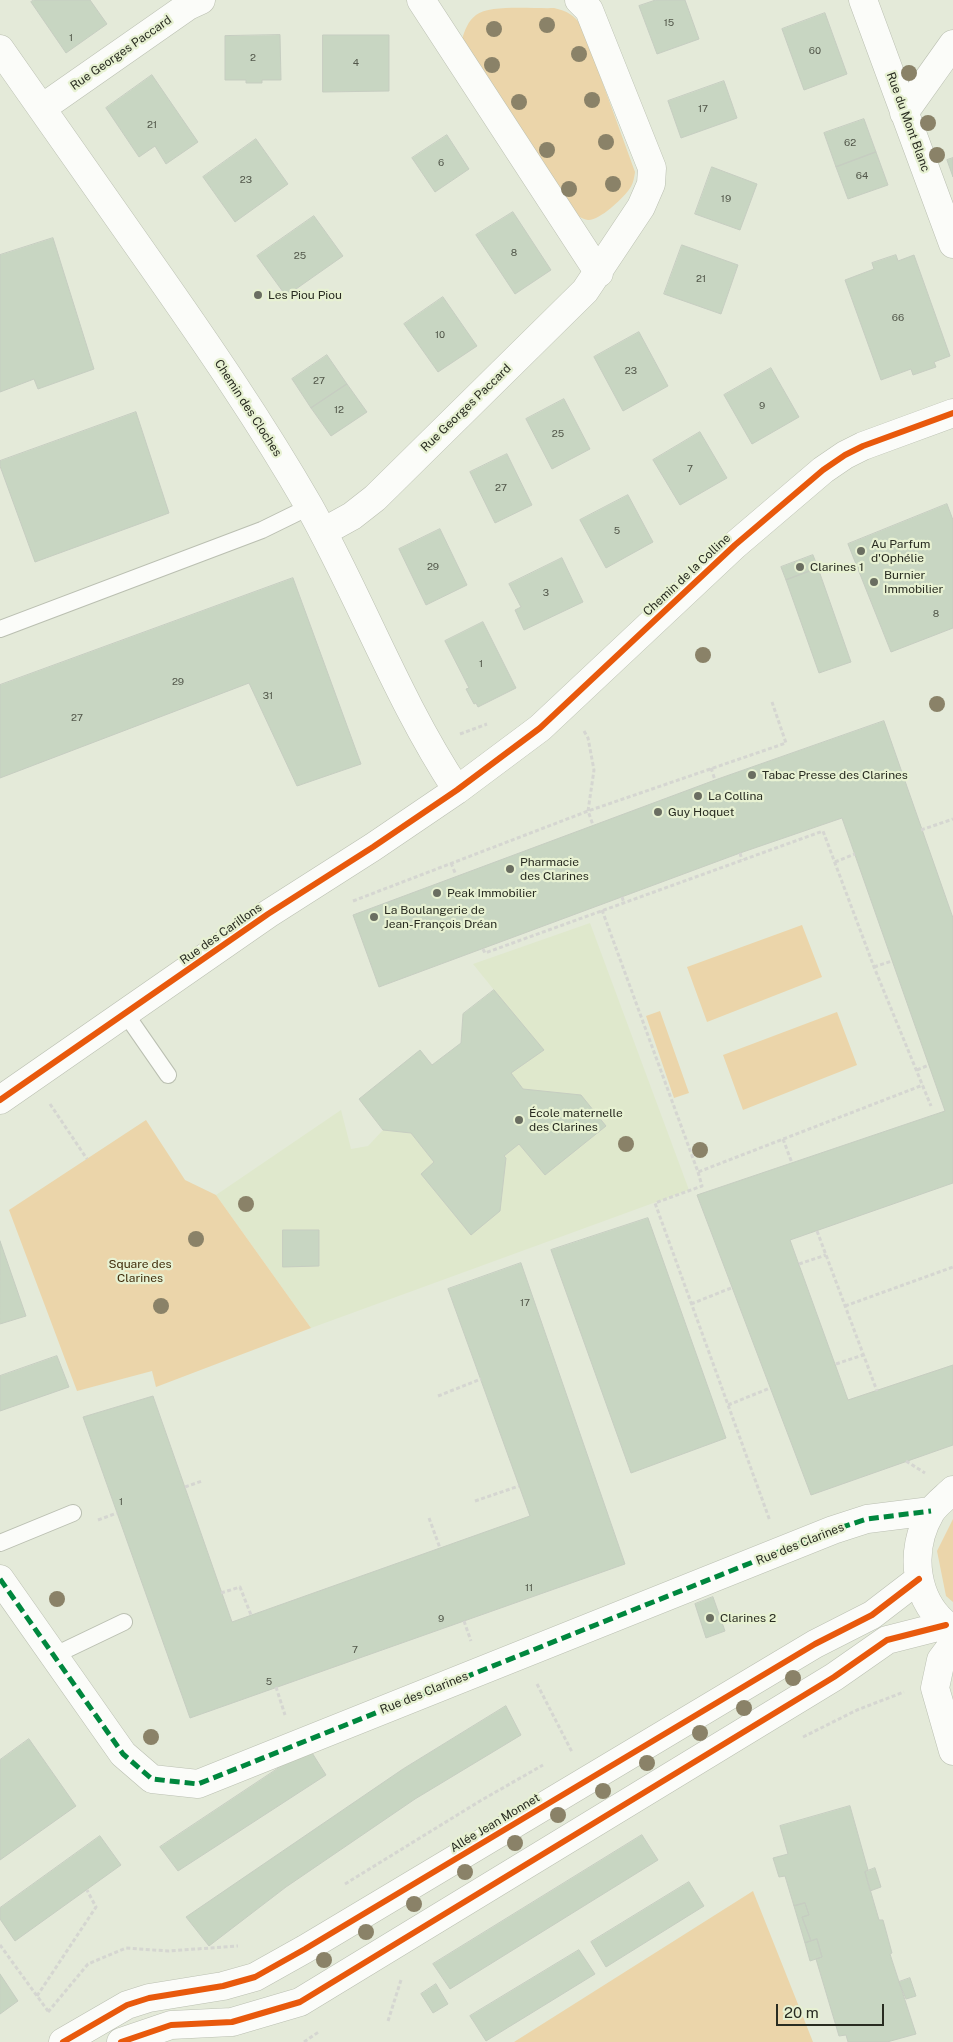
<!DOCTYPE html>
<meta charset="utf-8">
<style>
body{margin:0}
#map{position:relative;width:953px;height:2042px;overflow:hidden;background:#e4ead9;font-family:"Public Sans",sans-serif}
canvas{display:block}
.scale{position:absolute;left:776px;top:2004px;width:108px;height:22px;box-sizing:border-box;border:2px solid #292c21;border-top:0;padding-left:6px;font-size:15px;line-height:18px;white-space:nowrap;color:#292c21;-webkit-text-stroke:4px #e7f1d2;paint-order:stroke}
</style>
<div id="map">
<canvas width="953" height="2042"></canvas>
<div class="scale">20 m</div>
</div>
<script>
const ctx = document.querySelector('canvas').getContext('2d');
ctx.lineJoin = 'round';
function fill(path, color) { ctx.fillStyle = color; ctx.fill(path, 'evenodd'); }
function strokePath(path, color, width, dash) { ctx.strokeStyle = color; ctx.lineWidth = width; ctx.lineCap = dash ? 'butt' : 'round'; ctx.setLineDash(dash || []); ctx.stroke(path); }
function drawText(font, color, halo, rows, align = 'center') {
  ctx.font = font + ' "Public Sans",sans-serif'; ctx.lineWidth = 4.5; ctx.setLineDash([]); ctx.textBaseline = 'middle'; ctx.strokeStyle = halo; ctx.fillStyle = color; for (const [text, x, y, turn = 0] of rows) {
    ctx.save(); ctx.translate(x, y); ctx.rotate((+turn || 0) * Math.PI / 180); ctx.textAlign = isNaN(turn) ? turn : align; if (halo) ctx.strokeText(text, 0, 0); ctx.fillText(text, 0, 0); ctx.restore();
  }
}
fill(new Path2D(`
 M590 923 689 1190 311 1328 216 1195 341 1110 351 1149 368 1146 383 1130 359 1099 420 1050 432 1065 461 1043 463 1014 494 990 473 964Z`), '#dfe8cc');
fill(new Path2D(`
 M554 8C567 11 574 15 582 26L635 172C634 179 633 185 628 191 622 199 599 221 588 220 582 219 576 215 571 211L462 39C465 30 468 21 476 15 490 4 535 9 554 8Z
 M802 925 822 977 707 1022 687 967Z
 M660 1011 689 1093 674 1098 646 1016Z
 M837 1012 857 1065 743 1110 723 1055Z
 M146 1120 185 1180 216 1195 311 1328 156 1387 152 1371 77 1391 9 1210Z
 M953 1519V1602L946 1596 937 1551Z
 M753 1891 813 2042H514Z`), '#ebd5aa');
const building = new Path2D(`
 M34 0H90L107 24 66 53 31 2Z
 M656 0H685L699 39 657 54 639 6Z
 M825 13 847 74 804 90 782 29Z
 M280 35 281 80H262V83H246V80H225V36Z
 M323 35H389V91L323 92Z
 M152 75 198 142 166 164 155 146 139 157 106 108Z
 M724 81 737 118 681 138 668 101Z
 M864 119 876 152 836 167 824 133Z
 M447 135 469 169 435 192 412 158Z
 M256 139 288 184 235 222 203 177Z
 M876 152 888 185 848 199 836 167Z
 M953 158V177L947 160Z
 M712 167 757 184 740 230 695 214Z
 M513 212 551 270 515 294 476 235Z
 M314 216 343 256 286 296 257 256Z
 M53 238 94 369 38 389 34 379 0 392V255Z
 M682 245 738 265 721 314 664 294Z
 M896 255 898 261 914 255 950 356 934 362 936 367 913 375 911 369 881 380 845 280 874 269 872 263Z
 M443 297 477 346 438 372 404 324Z
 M639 332 668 386 623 411 594 357Z
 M327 355 347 384 311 408 292 379Z
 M771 368 799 417 752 444 724 395Z
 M347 384 367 412 331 436 311 408Z
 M564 399 590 449 552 469 526 419Z
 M136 412 169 513 35 562 0 466V461Z
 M700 432 727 478 680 505 653 460Z
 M507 454 532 505 495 523 470 472Z
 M628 495 653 542 606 568 580 520Z
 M947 504 953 520V628L891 652 848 544Z
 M440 529 467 585 426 605 399 549Z
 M813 555 818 568 786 580 781 567Z
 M562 558 583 602 524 630 515 610 521 607 509 584Z
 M818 568 851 662 819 673 786 580Z
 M293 578 361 764 297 786 249 683 0 778V685Z
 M483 622 516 688 478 707 476 703 474 704 466 689 469 688 445 641Z
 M884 721 953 918V1183L790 1240 848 1400 953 1365V1445L811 1495 697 1195 945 1111 842 818 740 853 379 987 353 915 715 780Z
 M494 990 544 1050 511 1073 523 1089 581 1095 606 1126 545 1175 519 1144 504 1156 506 1158 500 1211 471 1235 421 1174 434 1162 411 1133 383 1130 359 1099 420 1050 432 1065 461 1043 463 1014Z
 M648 1218 726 1438 631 1473 551 1250Z
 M283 1230H319V1266L283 1267Z
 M0 1241 26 1316 0 1324Z
 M521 1263 625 1564 190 1718 83 1417 153 1396 232 1622 530 1516 448 1289Z
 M57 1356 69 1387 0 1411V1376Z
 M713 1597 725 1631 706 1638 695 1604Z
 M506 1706 521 1735 415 1799 286 1887 209 1946 186 1917 403 1769Z
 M29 1739 76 1806 0 1860V1760Z
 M309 1748 326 1775 178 1871 160 1847Z
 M850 1806 868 1870 865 1872 879 1920H883L892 1953 890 1954 916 2034 887 2042H848L846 2035 839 2036 816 1959 822 1957 817 1939 811 1941 802 1917 809 1915 805 1903 794 1906 785 1876 779 1877 773 1858 788 1854 780 1826Z
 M642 1835 658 1860 450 1989 433 1964Z
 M100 1836 121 1865 15 1941 0 1919V1908Z
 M875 1868 881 1887 870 1891 865 1872Z
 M689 1882 704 1906 606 1967 591 1942Z
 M805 1903 809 1915 802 1917 811 1941 805 1943 794 1906Z
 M817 1939 822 1957 810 1961 805 1943Z
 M579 1950 595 1974 486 2041 470 2016Z
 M0 1974 18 2001 0 2014Z
 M910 1978 916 1996 906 1999 899 1982Z
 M436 1984 448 2004 433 2013 421 1994Z`);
fill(building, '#c8d6c2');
strokePath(building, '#c6cdc1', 1);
const service = new Path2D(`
 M0 629 262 530 309 507
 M125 1013 168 1075
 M0 1543 73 1513
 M53 1656 124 1622`);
const minor = new Path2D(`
 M421 0 599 273
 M863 0 953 244
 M0 49C49 119 99 190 148 260 205 341 260 421 309 506 361 599 398 701 457 790
 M42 108 188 6 201 0
 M904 113 953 44
 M323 532 352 516 375 498 585 291 641 207 651 184 652 168 589 10 579 0
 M0 1100 268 914 373 847 457 790 540 728 735 545 823 470 845 455 863 446 953 413
 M953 1490C946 1497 936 1504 931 1512 908 1551 914 1604 953 1630
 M0 1579 123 1754 152 1779 198 1784 833 1530 867 1519 931 1511
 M953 1644 941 1660 935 1688 953 1751
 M63 2042 127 2005 149 1998 223 1986 255 1977 305 1949 815 1644 872 1615 919 1579
 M121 2042 171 2025 232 2022 300 2002 834 1677 887 1640 946 1625`);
strokePath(service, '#babfb1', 18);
strokePath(minor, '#babfb1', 29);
strokePath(new Path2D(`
 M584 731 588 738 594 770 588 811 593 825
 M460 734 487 724
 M711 768 715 780
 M921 830 953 819
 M740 853 742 860
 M835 862 855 854
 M451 863 456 875
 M622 897 624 903
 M353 901 588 811 786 743 772 702
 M602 910 698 1172 923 1085
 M483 949 485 953 823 831 874 967 931 1106
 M874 967 892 961
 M917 1070 929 1065
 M50 1104 87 1159
 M783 1139 792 1163
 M698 1172 702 1186 655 1203 770 1521
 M817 1231 877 1391
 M799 1264 826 1255
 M691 1304 731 1288
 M845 1306 953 1267
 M836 1364 863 1355
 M438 1396 481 1379
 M728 1405 770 1388
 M906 1461 925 1473
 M185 1487 202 1481
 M475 1501 519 1486
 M429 1518 440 1548
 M98 1520 117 1513
 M221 1593 240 1587 251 1615
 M464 1621 471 1641
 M537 1684 572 1752
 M276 1687 285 1715
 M803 1737 857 1710 904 1692
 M345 1884 480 1801 543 1765
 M0 1945 48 2011
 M37 1996 96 1907 87 1890
 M48 2012 88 1964 126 1948 168 1951 238 1946
 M388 2021 401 1980
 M304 2042 320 2031`), '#d5d6d1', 3, [4, 2.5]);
strokePath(service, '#fbfcf9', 16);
strokePath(minor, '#fbfcf9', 28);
strokePath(new Path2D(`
 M0 1579 123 1754 152 1779 198 1784 833 1530 867 1519 931 1511`), '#00873e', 5, [10, 5]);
strokePath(new Path2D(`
 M0 1100 268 914 373 847 457 790 540 728 735 545 823 470 845 455 863 446 953 413
 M63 2042 127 2005 149 1998 223 1986 255 1977 305 1949 815 1644 872 1615 919 1579
 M121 2042 171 2025 232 2022 300 2002 834 1677 887 1640 946 1625`), '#e8590c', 6);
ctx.fillStyle = '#8a8268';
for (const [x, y] of [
 [547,25],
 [494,29],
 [579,54],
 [492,65],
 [909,73],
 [592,100],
 [519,102],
 [928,123],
 [606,142],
 [547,150],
 [937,155],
 [613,184],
 [569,189],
 [703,655],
 [937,704],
 [626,1144],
 [700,1150],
 [246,1204],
 [196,1239],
 [161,1306],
 [57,1599],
 [793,1678],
 [744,1708],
 [700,1733],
 [151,1737],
 [647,1763],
 [603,1791],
 [558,1815],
 [515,1843],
 [465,1872],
 [414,1904],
 [366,1932],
 [324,1960]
]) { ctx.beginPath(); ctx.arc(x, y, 8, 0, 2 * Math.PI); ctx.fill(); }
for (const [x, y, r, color] of [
 [258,295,5,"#6a6e61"],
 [861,551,5,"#6a6e61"],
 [800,567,5,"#6a6e61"],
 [874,582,5,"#6a6e61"],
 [752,775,5,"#6a6e61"],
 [698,796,5,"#6a6e61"],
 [658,812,5,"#6a6e61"],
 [510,869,5,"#6a6e61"],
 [437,893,5,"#6a6e61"],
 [374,917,5,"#6a6e61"],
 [519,1120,5,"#6a6e61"],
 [710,1618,5,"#6a6e61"]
]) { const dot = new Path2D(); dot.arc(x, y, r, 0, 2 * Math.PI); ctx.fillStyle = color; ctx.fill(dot); strokePath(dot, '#e7f1d2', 2); }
drawText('10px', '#52574a', null, [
 ["15",669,23],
 ["1",71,38],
 ["60",815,51],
 ["2",253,58],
 ["4",356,63],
 ["17",703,109],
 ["21",152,125],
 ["62",850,143],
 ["6",441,163],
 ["64",862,176],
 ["23",246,180],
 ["19",726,199],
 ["8",514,253],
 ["25",300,256],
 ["21",701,279],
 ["66",898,318],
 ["10",440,335],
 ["23",631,371],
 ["27",319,381],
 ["9",762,406],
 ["12",339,410],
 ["25",558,434],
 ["7",690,469],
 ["27",501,488],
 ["5",617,531],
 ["29",433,567],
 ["3",546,593],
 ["8",936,614],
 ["1",481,664],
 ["29",178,682],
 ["31",268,696],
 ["27",77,718],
 ["17",525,1303],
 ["1",121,1502],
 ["11",529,1588],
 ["9",441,1619],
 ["7",355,1650],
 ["5",269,1682]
]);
drawText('12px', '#292c21', '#e7f1d2', [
 ["Rue Georges Paccard",121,53,-35],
 ["Rue du Mont Blanc",908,122,70],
 ["Chemin des Cloches",248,408,57],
 ["Rue Georges Paccard",466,408,-44],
 ["Chemin de la Colline",687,575,-43],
 ["Rue des Carillons",221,934,-35],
 ["Rue des Clarines",800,1544,-22],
 ["Rue des Clarines",424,1693,-22],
 ["Allée Jean Monnet",495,1823,-31]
]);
drawText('12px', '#292c21', '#e7f1d2', [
 ["Les Piou Piou",268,295],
 ["Au Parfum",871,544],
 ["d'Ophélie",871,558],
 ["Clarines 1",810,567],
 ["Burnier",884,575],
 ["Immobilier",884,589],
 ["Tabac Presse des Clarines",762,775],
 ["La Collina",708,796],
 ["Guy Hoquet",668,812],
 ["Pharmacie",520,862],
 ["des Clarines",520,876],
 ["Peak Immobilier",447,893],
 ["La Boulangerie de",384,910],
 ["Jean-François Dréan",384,924],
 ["École maternelle",529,1113],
 ["des Clarines",529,1127],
 ["Clarines 2",720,1618]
], 'left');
drawText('12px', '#402c0b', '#e7f1d2', [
 ["Square des",140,1264],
 ["Clarines",140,1278]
]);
</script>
